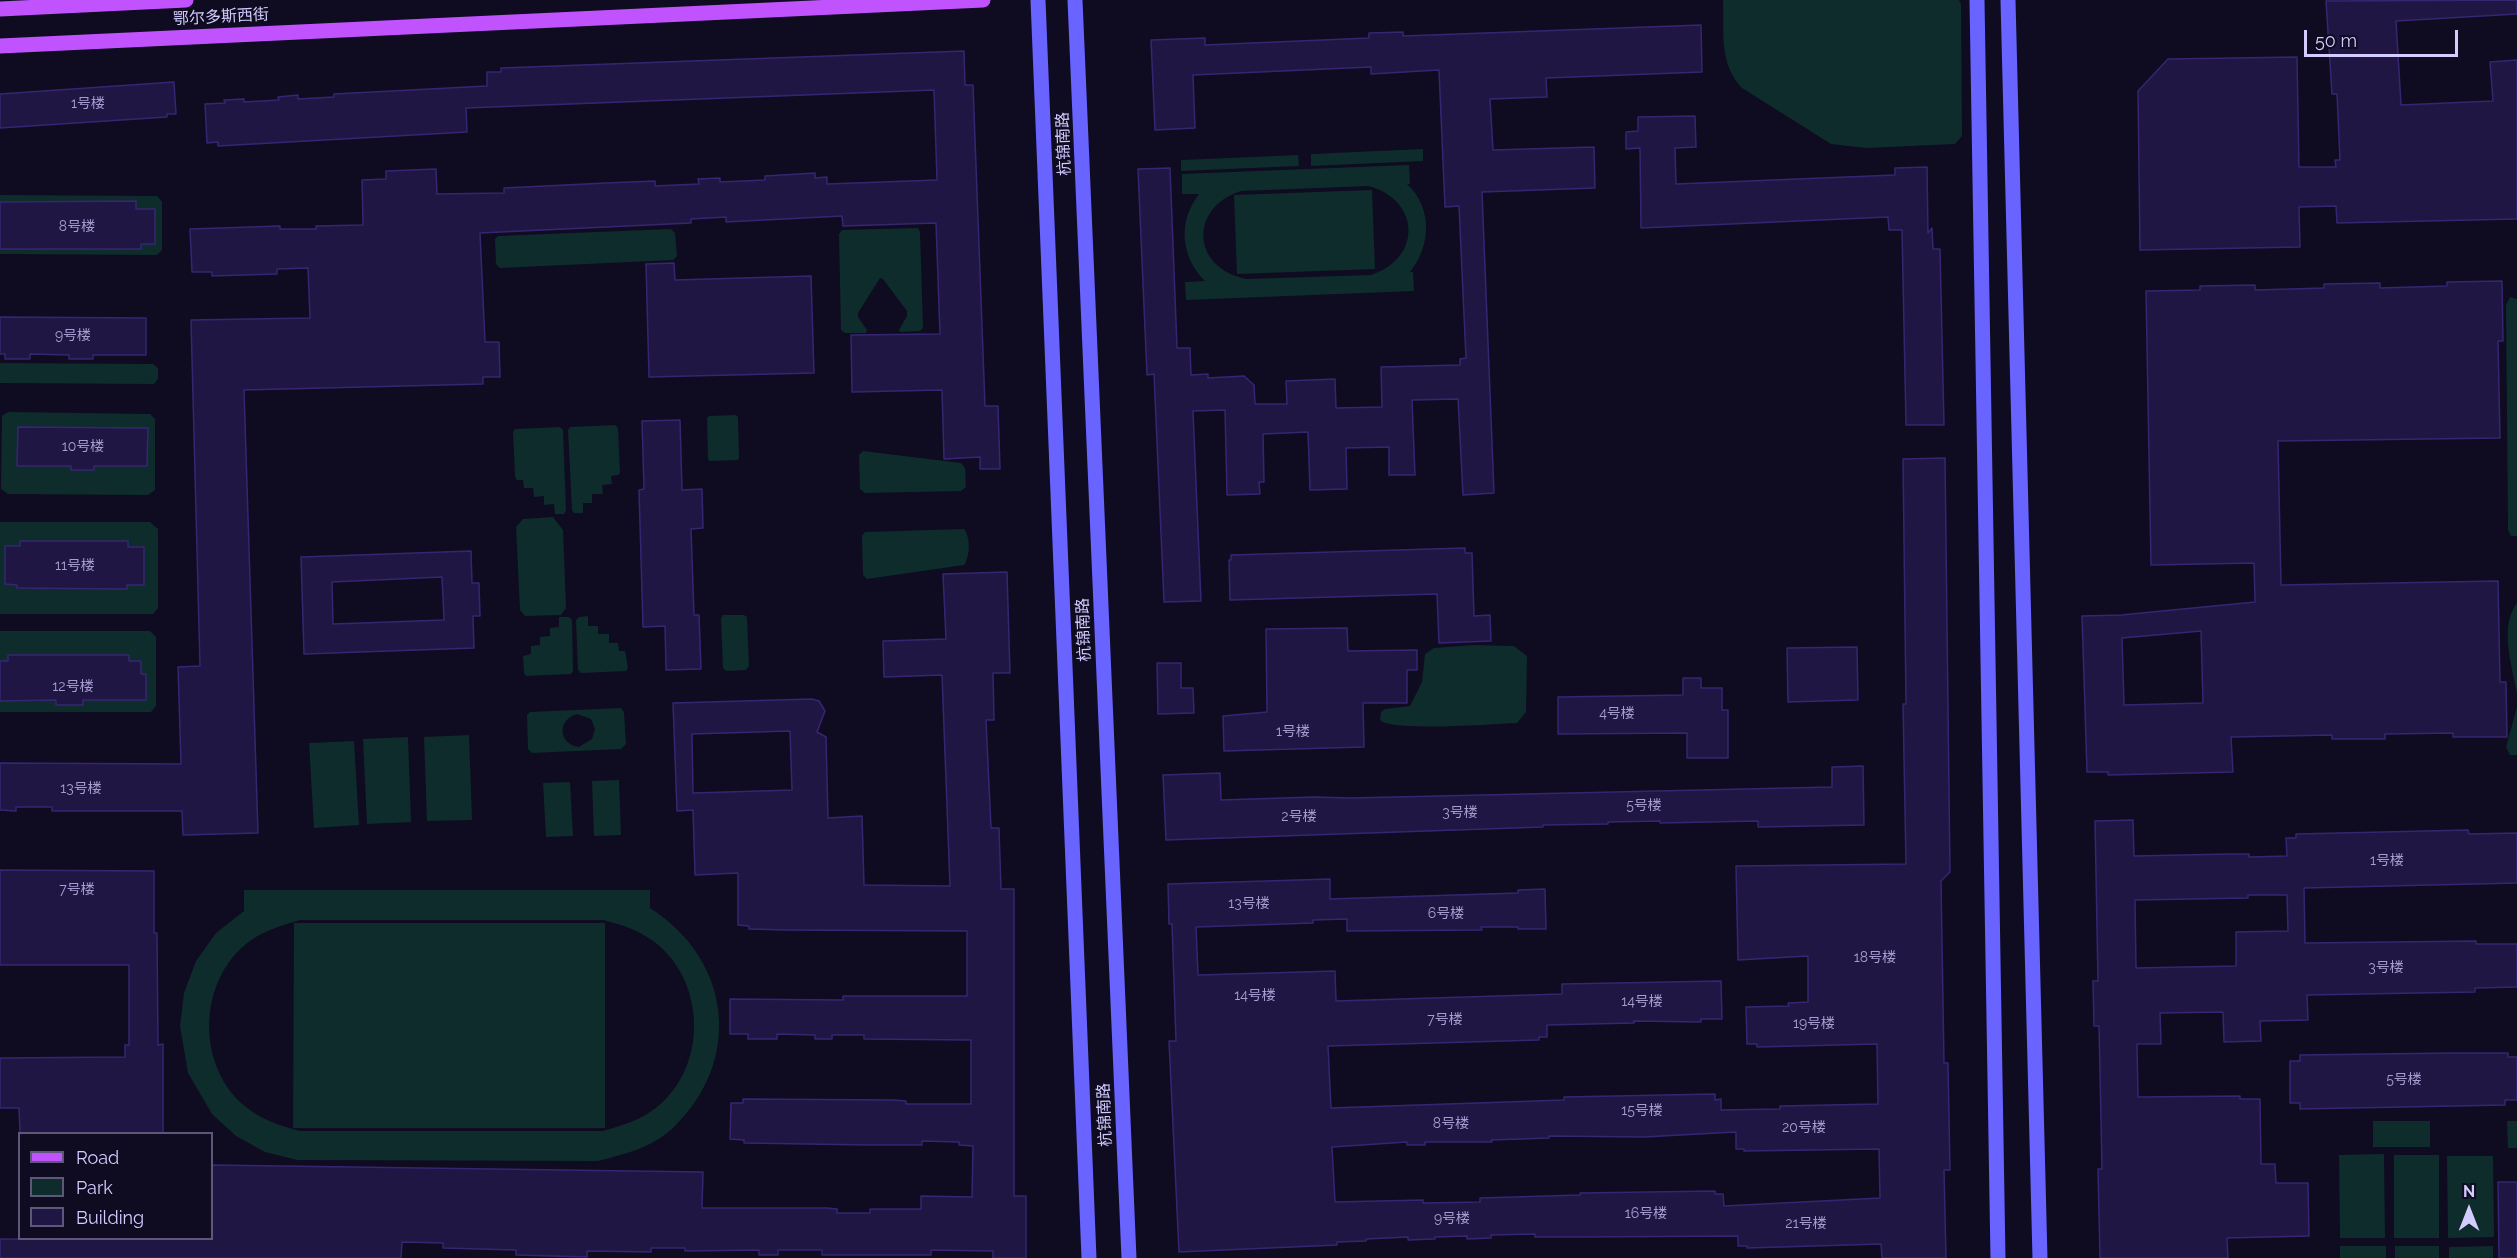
<!DOCTYPE html>
<meta charset="utf-8">
<style>
body{margin:0}
#map{position:relative;width:2517px;height:1258px;overflow:hidden;background:#0f0b21;font-family:Raleway,sans-serif}
canvas{display:block}
.legend{position:absolute;left:18px;top:1132px;width:195px;height:108px;box-sizing:border-box;background:#0f0b21;border:2px solid #5d587a;margin:0;padding:8px 10px;list-style:none;font-size:18px;color:#d2ccff}
.legend li{display:flex;align-items:center;gap:12px;height:30px}
.legend b{width:30px;border:2px solid #5d587a}
.north{position:absolute;left:2439px;top:1180px;width:60px;height:60px;-webkit-text-stroke:4px #0f0b21;paint-order:stroke;rotate:0deg;font-size:16px;font-weight:700;line-height:24px;text-align:center;color:#d2ccff}
.north::after{content:'';display:block;margin:auto;width:21px;height:27px;background:#d2ccff;clip-path:polygon(50% 0,100% 100%,50% 72%,0 100%)}
.scale{position:absolute;left:2304px;top:30px;width:154px;height:27px;box-sizing:border-box;border:3px solid #d2ccff;border-top:0;padding-left:8px;font-size:18px;line-height:21px;white-space:nowrap;color:#d2ccff;-webkit-text-stroke:4px #0f0b21;paint-order:stroke}
</style>
<div id="map">
<canvas width="2517" height="1258"></canvas>
<ul class="legend">
<li><b style="height:8px;background:#c153ff"></b>Road</li>
<li><b style="height:16px;background:#0e2c2b"></b>Park</li>
<li><b style="height:16px;background:#201644"></b>Building</li>
</ul>
<div class="north">N</div>
<div class="scale">50 m</div>
</div>
<script>
const ctx = document.querySelector('canvas').getContext('2d');
ctx.lineJoin = 'round';
function fill(path, color) { ctx.fillStyle = color; ctx.fill(path, 'evenodd'); }
function strokePath(path, color, width, dash) { ctx.strokeStyle = color; ctx.lineWidth = width; ctx.lineCap = dash ? 'butt' : 'round'; ctx.setLineDash(dash || []); ctx.stroke(path); }
function drawText(font, color, halo, rows, align = 'center') {
  ctx.font = font + ' Raleway,"Noto Sans SC",sans-serif'; ctx.lineWidth = 4.5; ctx.setLineDash([]); ctx.textBaseline = 'middle'; ctx.strokeStyle = halo; ctx.fillStyle = color; for (const [text, x, y, turn = 0] of rows) {
    ctx.save(); ctx.translate(x, y); ctx.rotate((+turn || 0) * Math.PI / 180); ctx.textAlign = isNaN(turn) ? turn : align; if (halo) ctx.strokeText(text, 0, 0); ctx.fillText(text, 0, 0); ctx.restore();
  }
}
fill(new Path2D(`
 M1723 0H1959L1961 4 1962 136 1955 144 1866 148 1831 144 1742 88C1719 64 1724 33 1723 0Z
 M1423 149V161L1311 166V154Z
 M1298 155 1299 166 1181 171V160Z
 M1409 165 1410 184H1407C1433 208 1431 246 1410 272H1413L1414 291 1186 300 1185 282 1205 281C1180 256 1178 221 1199 194H1182V174ZM1368 186C1420 199 1423 258 1371 275L1247 279C1192 269 1188 208 1241 191Z
 M1372 190 1375 269 1237 274 1234 195Z
 M0 195 157 196 162 202V250L157 255 0 254Z
 M918 228 920 232 923 328 920 331 900 332 899 330 907 316V311L883 279 880 278 858 313V317L867 330 866 333H845L841 330 839 234 842 230Z
 M671 229 675 233 677 256 673 260 500 268 496 264 495 239 498 236Z
 M2510 297 2517 299V536H2511L2508 530 2506 305Z
 M0 363 153 364 158 368V379L154 384 0 383Z
 M8 412 150 414 155 419V490L148 495 8 494 1 489 2 416Z
 M736 415 738 417 739 457 738 460 710 461 708 459 707 418 709 416Z
 M615 425 618 428 620 473 618 475 611 476 612 484 602 485 603 494H592V503H583V513H574L572 510 568 430 570 427Z
 M560 427 563 430 566 510 564 514H555L554 504 544 505V496L534 497 533 488H524L523 480H517L515 477 513 432 515 429Z
 M863 451 961 463 965 468 966 487 961 491 865 493 860 489 859 455Z
 M553 517 563 530 566 608 561 615 525 616 520 610 516 527 523 519Z
 M0 522H150L158 529V608L153 614H0Z
 M964 529C971 538 970 557 964 565L867 579 863 575 862 536 865 532Z
 M2517 603V693C2512 667 2499 626 2517 603Z
 M723 615H744L747 617 749 666 746 670 726 671 723 668 721 618Z
 M588 616V626H598V634H609V643H618L619 651H625L628 668 626 671 581 673 578 670 576 620 579 617Z
 M559 617H569L572 620 573 671 571 674 526 676 524 673 523 656 531 654V646L540 645V637L550 636V628L559 627Z
 M0 631H150L156 637V706L151 712H0Z
 M1474 645 1514 646 1527 656 1526 712 1517 723C1493 724 1393 732 1380 720L1381 712 1385 709 1410 706 1422 682 1425 654 1434 648Z
 M2517 707V755H2510L2506 747Z
 M621 708 624 712 626 744 621 749 532 753 528 749 527 715 530 712ZM577 714 591 719 595 729 592 739 579 747C558 744 557 720 577 714Z
 M469 735 472 820 427 821 424 737Z
 M408 737 411 822 367 824 363 739Z
 M354 741 359 825 314 828 309 743Z
 M619 780 621 835 594 836 592 781Z
 M570 782 573 836 546 837 543 783Z
 M244 890H650V908C732 960 743 1061 673 1128 652 1148 624 1154 598 1161L297 1160 265 1152 236 1136 212 1114 188 1073 180 1026 184 993 196 961 216 933 244 911ZM300 920H603C623 925 641 931 657 944 706 984 707 1067 657 1107 641 1120 623 1125 603 1131H300C281 1126 262 1120 246 1107 197 1068 197 984 246 944 262 931 280 926 300 920Z
 M294 923H605V1128H293Z
 M2373 1121H2430V1147H2373Z
 M2507 1121H2517V1148H2508Z
 M2384 1154 2385 1238H2340L2339 1155Z
 M2394 1155H2439V1238H2394Z
 M2447 1156H2493L2494 1237 2448 1238Z
 M2340 1246H2386V1258H2340Z
 M2395 1246H2439V1258H2395Z
 M2493 1246V1258H2449V1247Z`), '#0e2c2b');
const building = new Path2D(`
 M2517 0V14L2396 21 2401 105 2493 101 2490 62 2517 60V219L2337 223 2336 206 2299 207 2300 247 2140 250 2138 91 2168 59 2297 57 2299 167H2336L2335 160H2340L2337 94H2332L2326 1Z
 M1701 25 1702 72 1546 78 1547 97 1490 99 1493 150 1594 147 1595 188 1482 192 1494 493 1463 495 1458 399 1412 400 1415 475H1389V447L1346 448 1347 489 1310 490 1308 432 1263 434 1264 482H1259L1260 494 1227 495 1225 410 1193 411 1201 601 1164 602 1154 374 1147 375 1138 169 1170 168 1177 348H1190L1191 375 1208 374V378L1244 376 1254 385 1255 404H1287L1286 381 1335 379 1336 408 1382 407 1381 367 1460 365V359L1466 358 1459 206 1445 207 1439 70 1371 74V67L1193 75 1195 128 1155 130 1151 40 1205 38V45L1369 38V33L1403 32V36Z
 M964 51 965 85H973L985 406H998L1000 469H980V457L944 459 942 390 852 392 851 335 940 334 936 223 843 226 842 216 726 222V217L691 219V223L480 233 485 342H499L500 377H483V384L244 390 258 833 183 835 182 811H52V807H16V811L0 810V763L181 764 178 667 200 666 191 320 310 318 308 268 277 269V274L212 276V272H192L190 229 280 226V229H316V226L363 225 362 180 386 179V171L436 169 437 194 504 193V188L606 183 655 181V186L699 184 698 179 720 178V182L765 180V176L815 173V178L827 177V184L937 180 934 90 466 108 467 132 218 146V142L207 143 205 104 225 103 224 100 244 99V102L279 100 278 97 298 95V99L334 97V94L487 86V72H501V68Z
 M174 82 176 114H167V117L0 128V94Z
 M1695 116 1696 147 1675 148 1676 184 1895 175V168L1927 167 1928 233 1932 228 1933 249H1940L1944 425H1906L1902 230H1889L1888 217 1641 228 1640 148 1626 149V132L1638 131V117Z
 M136 201V209H155V244H141V249H0V202Z
 M674 263 675 280 811 276 814 373 649 377 646 264Z
 M2502 281 2503 341H2498L2500 438 2278 441 2281 585 2498 581 2500 682H2506L2507 737H2453V733L2385 734V739H2332V735L2231 737 2233 772 2108 775V772H2087L2082 616 2121 615 2255 602 2254 563 2151 565 2146 291 2200 290V286L2255 285V290L2324 288V284L2380 283V288L2447 286V282ZM2201 631 2203 703 2124 705 2122 638Z
 M0 317 146 318V355H93V359H69V355L30 354V359H5V354H0Z
 M680 420 682 490 702 489 703 528 691 529 694 615H699L701 669 666 670 665 626 643 627 639 490 644 489 642 421Z
 M18 427 148 428 147 466H94V470H71V466H17Z
 M1945 458 1950 872 1941 881 1944 1063H1948L1950 1170H1944L1946 1258H1882L1881 1244 1747 1248V1246H1738V1236L1577 1237H1535V1234L1491 1235V1238L1467 1239V1236L1435 1237V1239L1408 1240V1237L1366 1239V1241L1337 1242V1245L1179 1252 1169 1041H1176L1172 924H1169L1168 884 1330 879V899L1518 893V890L1545 889 1546 929H1518V927H1481L1482 930 1347 931V919L1313 920V923L1196 927 1198 975 1335 971 1336 1001 1562 994V984L1721 981 1722 1019H1701V1022L1634 1021V1023L1547 1025V1037H1539V1040L1328 1046 1331 1108 1564 1100V1097L1715 1094V1100L1721 1099V1110L1780 1109V1106L1878 1104 1877 1044 1757 1047V1044H1747L1746 1007 1789 1006 1788 1003 1808 1002V956L1738 960 1736 866 1906 864 1903 704H1906L1903 459ZM1736 1132V1149H1744V1151L1879 1149 1880 1198 1724 1206 1723 1194H1715V1191L1580 1193V1195L1480 1198V1202L1423 1203V1200L1335 1202 1332 1147 1407 1142V1145H1425V1142H1492L1491 1140 1549 1138V1136L1644 1137Z
 M20 541H128V547H144V585H127V589L17 588V585L5 584V546H20Z
 M1465 548V553H1472L1474 616 1490 615 1491 641 1439 643 1437 594 1230 600 1229 560H1231V555Z
 M471 551 472 583H479L480 616H473L474 648 304 654 301 557ZM442 577 444 620 333 624 332 582Z
 M1007 572 1010 673H993L994 720H986L991 828H999L1001 889H1014V1196H1026V1258H993V1251L931 1250V1255H822V1250H778V1255H759V1250L685 1251V1248H651V1252L587 1251V1257L516 1255V1250L443 1248V1243L402 1242 401 1258H0V1239H212V1165L703 1172 702 1208H827L837 1209V1213H870V1209H921V1196L972 1197 973 1146 959 1145V1142L922 1141V1145H869L744 1143V1140L730 1139 731 1103H743V1099L893 1100 906 1101V1104H971V1040L864 1039V1035H832V1039H815V1035L777 1034V1039H748V1034H730V999L843 1000V996H967V931L786 930 749 929V926L738 925V873L695 875 693 810 677 811 673 703 812 699 819 701 825 711 817 732 826 737 828 818 862 816 864 885 950 886 942 675 884 677 883 641 946 639 943 574ZM790 731 792 790 693 793 692 734Z
 M1347 628 1348 651 1417 650V670H1407V703H1363L1364 747 1224 751 1223 716 1267 712 1266 629Z
 M1857 647 1858 700 1788 702 1787 648Z
 M8 655H129V661H141V674H146V700H83V705H56V700L0 701V661H8Z
 M1157 663H1181V688H1193L1194 713 1158 714Z
 M1683 678H1701V688H1722V710H1728V758H1687V733L1558 734V697L1683 695Z
 M1863 766 1864 825 1758 827V821L1660 823V821L1608 822V824L1543 825V827L1166 840 1163 775 1220 773 1221 800 1314 797 1351 798 1832 787V767Z
 M2133 820 2134 856 2229 854H2249V857L2287 856 2286 838H2296V834L2468 830 2469 834 2517 833V883L2304 888 2305 943 2476 941V944H2517V987L2475 988V992L2307 995 2308 1020 2260 1021 2261 1041 2224 1042 2223 1012 2160 1013 2161 1044H2137L2138 1097 2240 1096V1099H2260L2261 1164H2275L2276 1183H2308L2309 1236 2227 1238 2228 1258H2100L2098 1169H2102L2099 1026H2094L2093 981H2098L2095 821ZM2248 895H2287L2288 931 2236 932V966L2136 968 2135 900 2248 898Z
 M0 870 154 871V933H157L158 1045 163 1044V1134H20L19 1108H0V1058L125 1057V1045H129V965H0Z
 M2452 1053H2508V1057H2517V1100H2505V1105L2300 1109V1103H2290V1061H2300V1055Z
 M2498 1182H2517V1258H2499Z`);
fill(building, '#201644');
strokePath(building, '#362672', 1.5);
strokePath(new Path2D(`
 M1038 0 1089 1258
 M1075 0 1129 1258
 M1977 0 1998 1258
 M2008 0 2040 1258`), '#6963ff', 15);
strokePath(new Path2D(`
 M0 9 186 0
 M0 46 983 0`), '#c153ff', 15);
drawText('14px', '#a69ed0', null, [
 ["1号楼",88,104],
 ["8号楼",77,227],
 ["9号楼",73,336],
 ["10号楼",83,447],
 ["11号楼",75,566],
 ["12号楼",73,687],
 ["4号楼",1617,714],
 ["1号楼",1293,732],
 ["13号楼",81,789],
 ["5号楼",1644,806],
 ["3号楼",1460,813],
 ["2号楼",1299,817],
 ["1号楼",2387,861],
 ["7号楼",77,890],
 ["13号楼",1249,904],
 ["6号楼",1446,914],
 ["18号楼",1875,958],
 ["3号楼",2386,968],
 ["14号楼",1255,996],
 ["14号楼",1642,1002],
 ["7号楼",1445,1020],
 ["19号楼",1814,1024],
 ["5号楼",2404,1080],
 ["15号楼",1642,1111],
 ["8号楼",1451,1124],
 ["20号楼",1804,1128],
 ["16号楼",1646,1214],
 ["9号楼",1452,1219],
 ["21号楼",1806,1224]
]);
drawText('16px', '#d2ccff', '#0f0b21', [
 ["鄂尔多斯西街",221,17,-3],
 ["杭锦南路",1064,144,-92],
 ["杭锦南路",1084,630,-92],
 ["杭锦南路",1105,1115,-92]
]);
</script>
